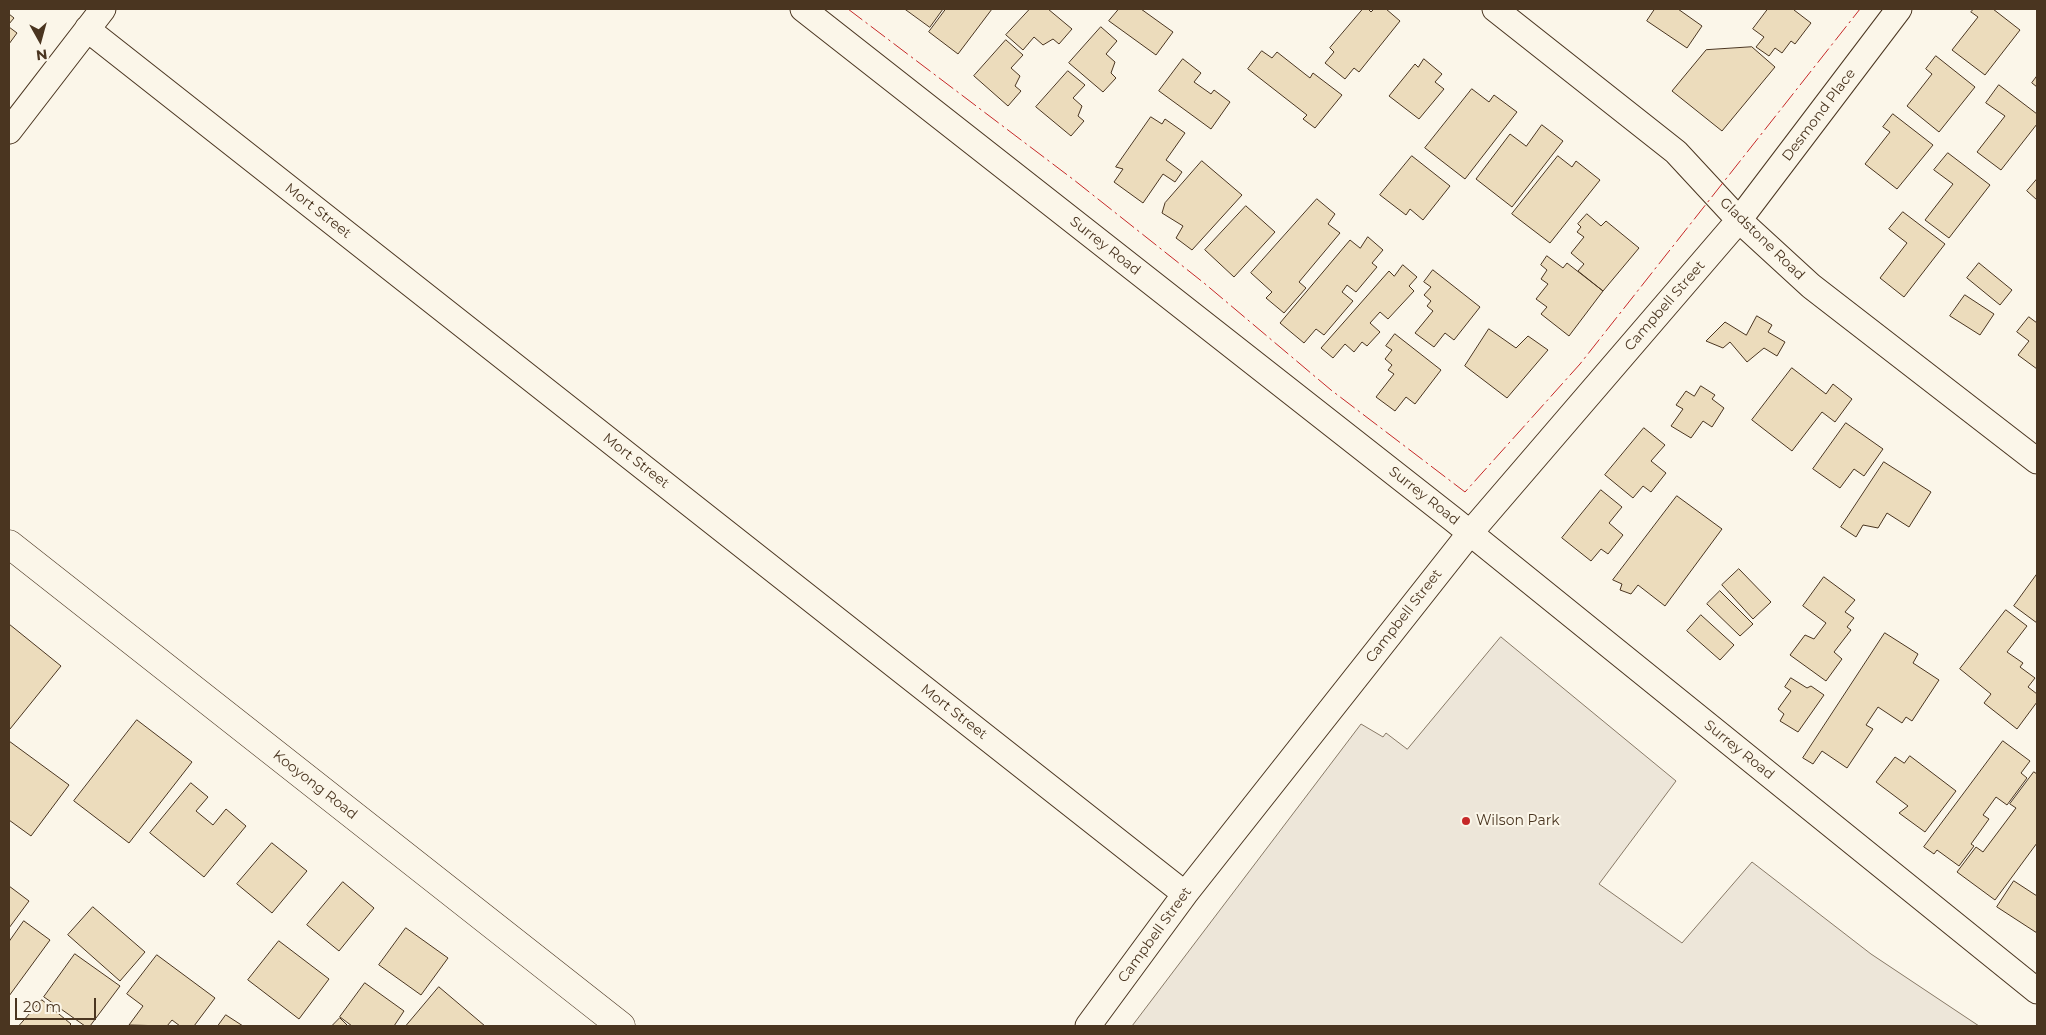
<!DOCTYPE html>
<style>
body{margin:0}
#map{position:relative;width:2046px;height:1035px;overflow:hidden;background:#fbf6e9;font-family:Montserrat,sans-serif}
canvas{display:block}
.frame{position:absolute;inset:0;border:10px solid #4a3520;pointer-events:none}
.north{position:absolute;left:15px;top:15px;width:50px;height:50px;-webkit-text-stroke:4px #fbf6e9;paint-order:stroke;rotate:173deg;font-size:14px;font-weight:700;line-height:20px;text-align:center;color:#4a3520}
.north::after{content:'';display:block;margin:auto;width:18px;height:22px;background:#4a3520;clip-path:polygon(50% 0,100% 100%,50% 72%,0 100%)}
.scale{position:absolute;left:15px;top:998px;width:81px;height:22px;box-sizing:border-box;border:2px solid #4a3520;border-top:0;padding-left:6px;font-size:15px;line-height:18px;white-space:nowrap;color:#4a3520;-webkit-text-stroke:4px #fbf6e9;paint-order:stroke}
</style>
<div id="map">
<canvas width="2046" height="1035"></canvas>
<div class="frame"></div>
<div class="north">N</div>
<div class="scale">20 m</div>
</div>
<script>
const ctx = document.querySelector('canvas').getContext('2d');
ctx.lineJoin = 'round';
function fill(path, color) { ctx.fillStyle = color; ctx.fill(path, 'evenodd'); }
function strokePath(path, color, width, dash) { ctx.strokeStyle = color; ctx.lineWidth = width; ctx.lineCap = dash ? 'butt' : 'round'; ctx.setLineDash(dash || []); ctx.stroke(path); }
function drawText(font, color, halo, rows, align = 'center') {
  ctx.font = font + ' Montserrat,sans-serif'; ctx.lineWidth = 4; ctx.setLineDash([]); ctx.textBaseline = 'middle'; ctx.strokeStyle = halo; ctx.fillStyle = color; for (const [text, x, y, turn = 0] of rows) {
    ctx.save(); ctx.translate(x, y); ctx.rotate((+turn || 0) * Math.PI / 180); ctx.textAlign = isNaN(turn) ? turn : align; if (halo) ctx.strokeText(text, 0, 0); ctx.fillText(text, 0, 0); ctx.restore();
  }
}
const green = new Path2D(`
 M1501 637 1676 781 1599 884 1682 943 1752 862 1871 954 1979 1026H1132L1361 724 1383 737 1386 733 1407 749Z`);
fill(green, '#ede6d9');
strokePath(green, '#887966', 1);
const building = new Path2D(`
 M905 9H943L930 27Z
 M946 9H992L958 54 929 32Z
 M1030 9H1048L1072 29 1059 44 1053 39 1043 45 1034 37 1023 50 1006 35Z
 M1119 9H1141L1173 32 1156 55 1109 21Z
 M1363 9H1368L1371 12 1374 9H1386L1400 21 1359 72 1354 68 1345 79 1325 63 1334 52 1330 48Z
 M1655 9H1678L1702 26 1687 48 1647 21Z
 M1768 9H1795L1794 10 1811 23 1795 44 1791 41 1782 53 1775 48 1769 56 1756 47 1764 37 1753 29Z
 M1974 9H1993L2020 30 1985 75 1952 50 1978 17 1971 12Z
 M9 14 14 18 9 24Z
 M9 27 17 33 9 44Z
 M1101 27 1117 41 1106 54 1115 62 1111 73 1116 78 1103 92 1069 63Z
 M1006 40 1023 55 1011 68 1020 76 1015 86 1021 91 1008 106 974 76Z
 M1752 47 1775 67 1722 131 1672 91 1706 50Z
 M1262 51 1272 58 1277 52 1310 78 1313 73 1342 95 1315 128 1303 119 1307 115 1248 69Z
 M1936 56 1975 87 1939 132 1907 106 1932 74 1926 69Z
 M1183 59 1201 73 1194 82 1211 94 1214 90 1230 102 1211 129 1159 91Z
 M1424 59 1442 74 1435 82 1444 89 1419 119 1389 96 1415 64 1418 67Z
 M1068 71 1085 85 1073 98 1082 106 1078 116 1084 121 1071 136 1036 107Z
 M2037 76V87L2032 83Z
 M1999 85 2037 114V124L2001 170 1977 152 2005 116 1986 103Z
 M1472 89 1489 102 1494 95 1517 112 1465 179 1425 148Z
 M1893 114 1933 145 1897 189 1865 164 1890 132 1883 127Z
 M1151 117 1162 124 1165 119 1185 133 1166 160 1182 172 1175 182 1163 174 1143 203 1114 182 1123 169 1116 167Z
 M1542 125 1563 141 1512 207 1476 179 1510 134 1526 146Z
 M1948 153 1990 185 1949 238 1925 220 1953 184 1934 170Z
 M1412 156 1450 186 1423 220 1410 209 1406 215 1380 195Z
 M1558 156 1572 167 1576 161 1600 180 1550 243 1512 214Z
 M1202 161 1242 195 1192 250 1176 238 1183 226 1162 213 1165 203Z
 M2037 179V200L2027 191Z
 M1317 199 1335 214 1328 224 1340 233 1299 282 1306 288 1284 313 1266 298 1272 292 1251 273Z
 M1246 206 1275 232 1234 277 1205 250Z
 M1903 212 1945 244 1904 297 1880 278 1907 243 1889 229Z
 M1587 214 1601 226 1606 221 1639 248 1603 291 1578 271 1584 264 1571 253 1584 237 1577 232 1581 227 1578 224Z
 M1368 237 1383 250 1372 263 1377 267 1356 292 1347 285 1342 292 1353 301 1324 335 1316 329 1304 343 1280 323 1350 240 1360 248Z
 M1547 256 1563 268 1567 263 1603 291 1569 336 1541 314 1547 307 1536 299 1548 284 1541 279 1547 270 1541 265Z
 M1979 263 2012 290 2000 305 1967 278Z
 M1403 265 1417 277 1409 286 1414 291 1388 319 1380 312 1370 323 1380 332 1367 346 1362 342 1354 352 1345 344 1333 358 1321 348 1389 271 1394 276Z
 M1433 270 1480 307 1454 340 1445 333 1434 347 1415 333 1433 311 1427 306 1431 301 1424 295 1431 287 1424 282Z
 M1965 295 1994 314 1980 335 1950 316Z
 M1757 316 1772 325 1768 332 1785 342 1777 356 1764 348 1747 362 1730 342 1723 348 1706 341 1725 322 1746 335Z
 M2029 317 2037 323V369L2018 355 2029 341 2017 332Z
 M1489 329 1516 348 1528 336 1548 350 1507 398 1465 366Z
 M1395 334 1441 370 1415 404 1406 397 1395 411 1376 397 1394 374 1388 370 1392 365 1385 359 1392 350 1386 346Z
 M1792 368 1826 394 1833 384 1852 399 1835 422 1822 412 1792 451 1752 420Z
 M1701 386 1715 395 1712 399 1724 408 1712 427 1703 421 1691 438 1671 426 1683 409 1676 405 1686 391 1694 396Z
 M1846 423 1883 449 1864 476 1854 469 1840 488 1813 469Z
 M1644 428 1665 445 1651 461 1666 473 1651 492 1643 486 1633 498 1605 475Z
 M1884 462 1931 492 1909 527 1887 513 1878 528 1863 525 1856 537 1841 527Z
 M1601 490 1622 507 1609 523 1623 535 1608 554 1601 549 1591 561 1562 538Z
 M1677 496 1722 529 1665 606 1638 585 1631 594 1620 590 1622 584 1613 580Z
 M1739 569 1771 602 1753 619 1722 585Z
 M2037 574V623L2014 606Z
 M1824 577 1855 600 1845 612 1854 618 1847 627 1851 630 1834 652 1842 659 1826 681 1790 655 1805 635 1814 639 1826 623 1803 606Z
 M1720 591 1753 624 1740 636 1707 604Z
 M2006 610 2027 626 2007 652 2023 663 2020 667 2035 678 2028 687 2037 694V702L2017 729 1984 703 1991 694 1960 669Z
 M1701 615 1734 645 1720 660 1687 631Z
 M9 624 61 666 10 729 9 728Z
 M1885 633 1918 654 1913 663 1939 680 1912 721 1906 717 1902 723 1878 707 1866 725 1873 729 1847 768 1822 751 1813 764 1803 758Z
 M1791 678 1807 688 1811 686 1824 695 1798 732 1780 721 1784 714 1778 709 1791 691 1785 687Z
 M137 720 192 762 129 843 74 801Z
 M9 741 69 785 31 836 9 820Z
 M2003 741 2030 761 2021 773 2027 778 2007 805 1996 797 1983 815 1989 819 1971 844 1974 846 1959 866 1937 850 1934 854 1924 847Z
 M1910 756 1956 791 1925 832 1899 813 1908 806 1876 782 1895 757 1904 763Z
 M2034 772 2037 774V843L1995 900 1957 872 1976 847 1983 852 2016 808 2010 804Z
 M191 783 208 797 196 811 213 825 226 809 246 826 204 877 150 833Z
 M272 843 307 871 272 913 237 884Z
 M2014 881 2037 896V933L1997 907Z
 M343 882 374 908 339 951 307 925Z
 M9 886 29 901 9 928Z
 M93 907 145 952 120 981 68 935Z
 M24 921 50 940 9 996V942Z
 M406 928 448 958 421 995 379 965Z
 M279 941 329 979 299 1019 248 980Z
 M75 954 120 986 90 1026H85L44 997Z
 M157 955 215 998 194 1026H180L172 1020 167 1026 129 1025 143 1006 127 994Z
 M365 983 404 1011 394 1026H352L340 1017Z
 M439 987 485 1026H406Z
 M42 1000 71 1024 69 1026H19Z
 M226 1015 243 1026H218Z
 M340 1018 348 1026H332Z`);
fill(building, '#ecdcbc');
strokePath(building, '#4a3520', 1);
const street = new Path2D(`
 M803 9 1454 520 2037 991
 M1495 9 1676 152 1739 220 1811 286 2037 461
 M87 29 1185 894
 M9 131 103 9
 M1088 1026 1185 894 1470 533 1739 220 1899 9`);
const secondary = new Path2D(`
 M9 544 621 1026`);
strokePath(street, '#4a3520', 27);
strokePath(secondary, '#4a3520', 29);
strokePath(street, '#fbf6e9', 25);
strokePath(secondary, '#fbf6e9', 28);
strokePath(new Path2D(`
 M848 9 1074 180 1204 283 1331 390 1465 492 1580 364 1860 9`), '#c62828', 1, [18, 4, 2.5, 4]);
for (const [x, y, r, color] of [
 [1466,821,5,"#c62828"]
]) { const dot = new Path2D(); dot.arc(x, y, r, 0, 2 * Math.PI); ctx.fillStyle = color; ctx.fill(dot); strokePath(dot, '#fbf6e9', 2); }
drawText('14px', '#4a3520', '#fbf6e9', [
 ["Desmond Place",1819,115,-53],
 ["Mort Street",318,211,38],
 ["Gladstone Road",1762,239,44],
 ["Surrey Road",1105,246,38],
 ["Campbell Street",1665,306,-49],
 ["Mort Street",636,461,38],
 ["Surrey Road",1424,496,38],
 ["Campbell Street",1404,616,-52],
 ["Mort Street",954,712,38],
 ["Surrey Road",1739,750,39],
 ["Kooyong Road",315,785,38],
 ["Campbell Street",1155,935,-54]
]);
drawText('14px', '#4a3520', '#fbf6e9', [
 ["Wilson Park",1476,821]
], 'left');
</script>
